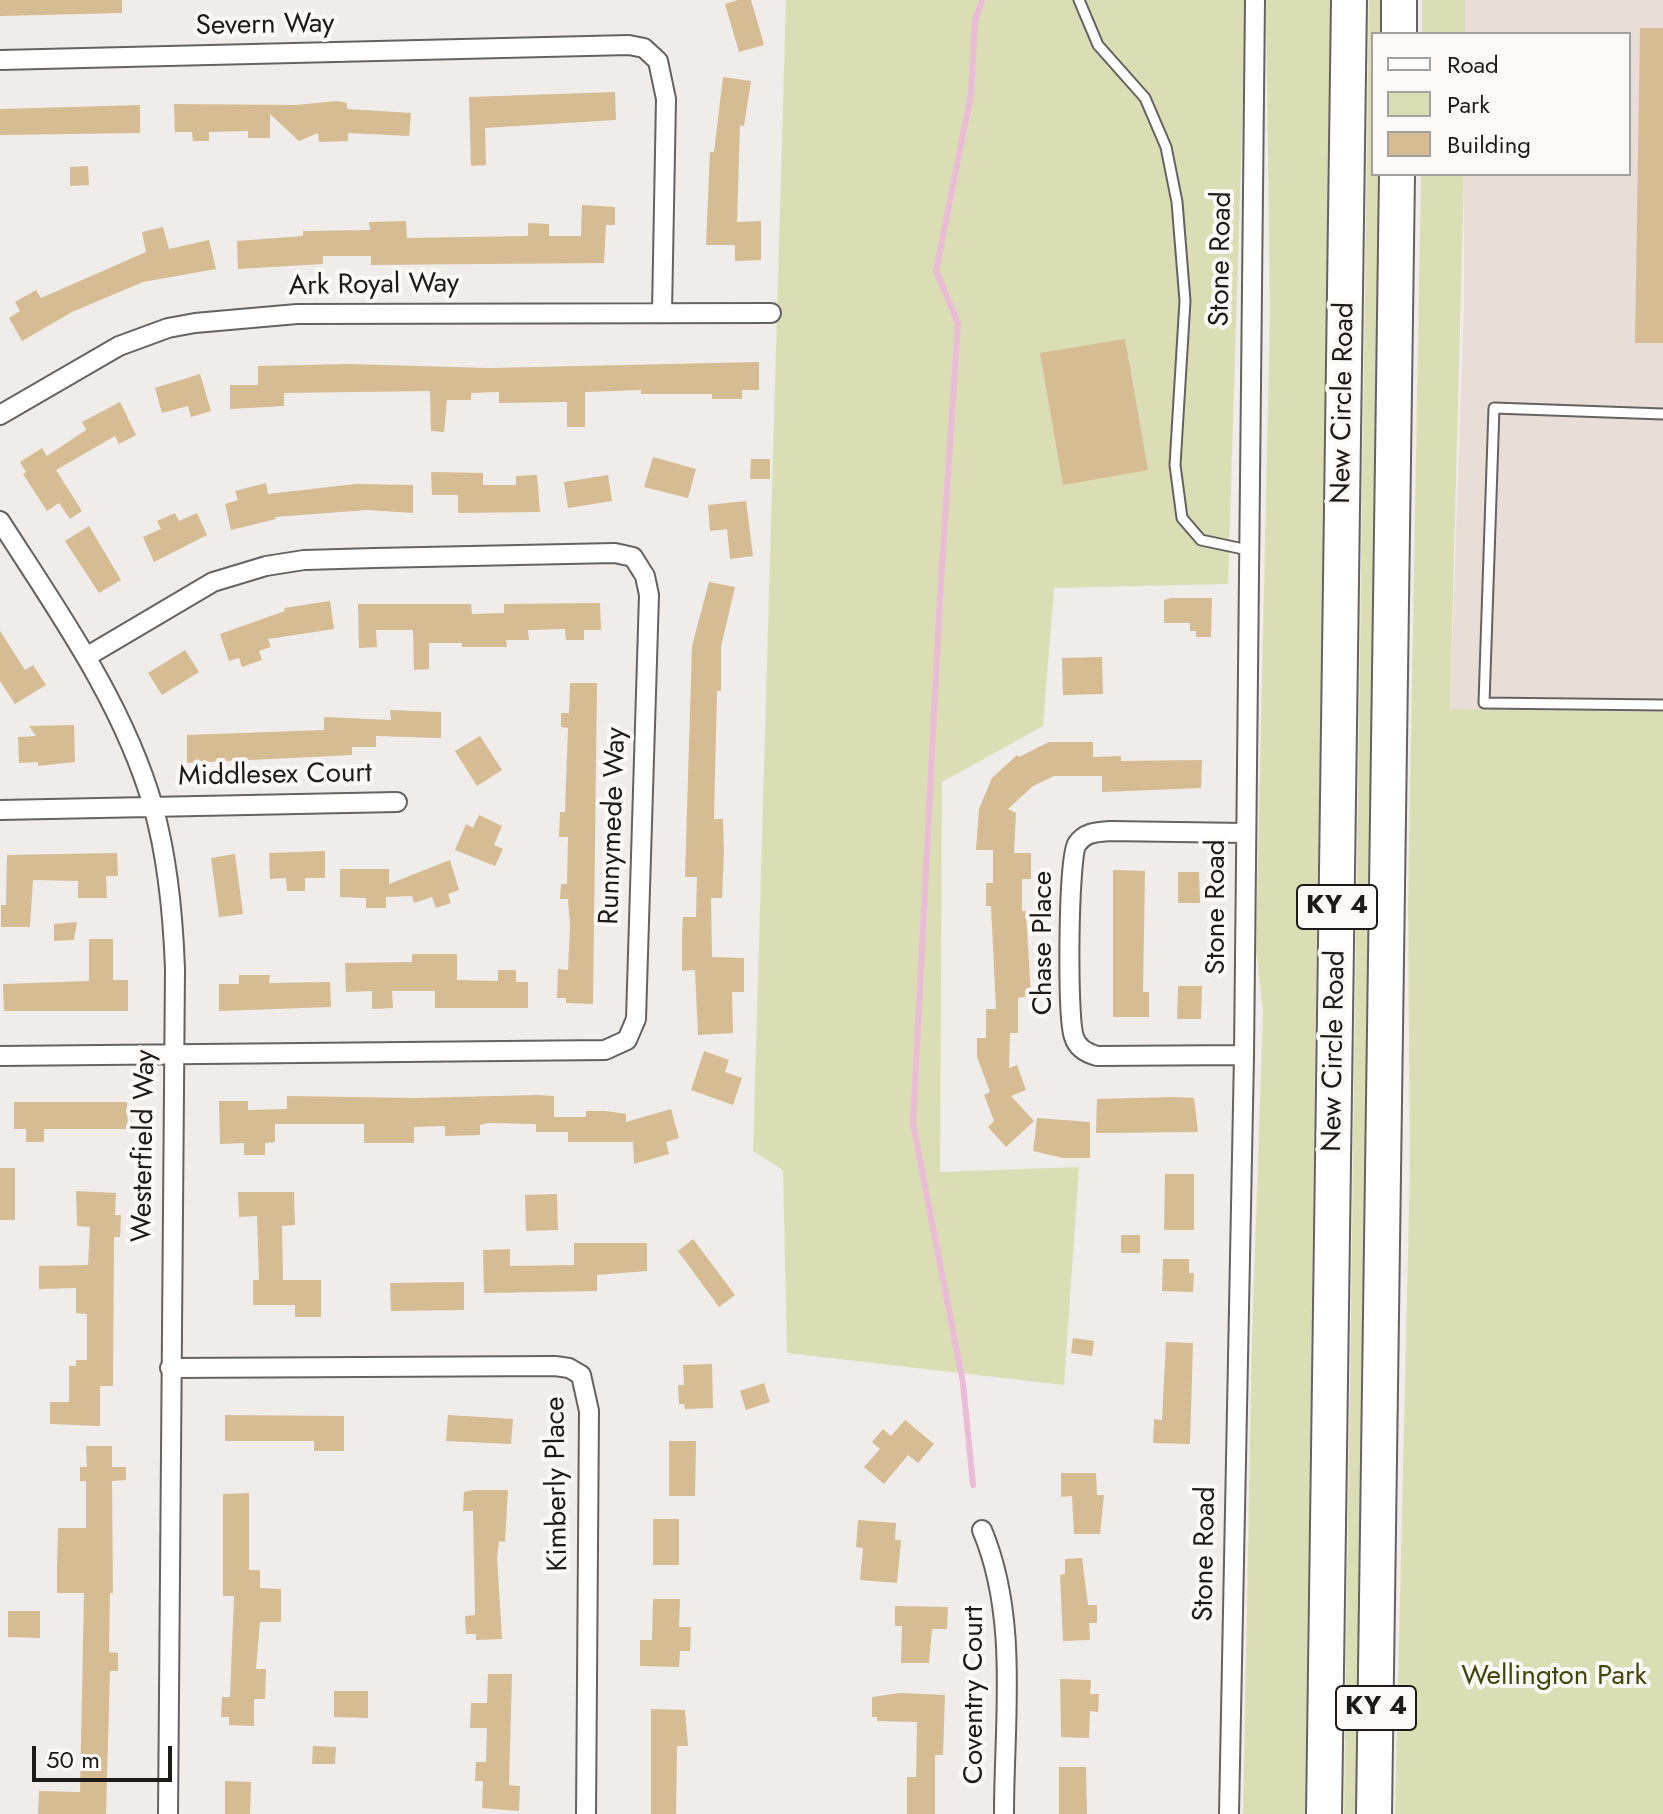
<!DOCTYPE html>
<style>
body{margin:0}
#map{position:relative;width:1663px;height:1814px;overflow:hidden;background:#efecea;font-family:Jost,sans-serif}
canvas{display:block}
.legend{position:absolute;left:1371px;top:32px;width:260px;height:144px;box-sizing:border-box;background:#fdf9f7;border:2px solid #a3a09f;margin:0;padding:10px 14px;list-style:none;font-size:24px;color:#1c1b1a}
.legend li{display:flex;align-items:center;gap:16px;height:40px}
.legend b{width:40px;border:2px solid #a3a09f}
.scale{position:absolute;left:32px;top:1746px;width:140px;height:36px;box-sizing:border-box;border:4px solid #1c1b1a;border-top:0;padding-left:10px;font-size:24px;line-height:28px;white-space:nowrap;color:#1c1b1a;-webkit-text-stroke:6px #fdf9f7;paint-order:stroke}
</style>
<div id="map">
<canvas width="1663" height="1814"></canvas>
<ul class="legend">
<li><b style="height:10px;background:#fff"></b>Road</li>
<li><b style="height:22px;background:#dbdeb5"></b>Park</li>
<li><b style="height:22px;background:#d6bc92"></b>Building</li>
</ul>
<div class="scale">50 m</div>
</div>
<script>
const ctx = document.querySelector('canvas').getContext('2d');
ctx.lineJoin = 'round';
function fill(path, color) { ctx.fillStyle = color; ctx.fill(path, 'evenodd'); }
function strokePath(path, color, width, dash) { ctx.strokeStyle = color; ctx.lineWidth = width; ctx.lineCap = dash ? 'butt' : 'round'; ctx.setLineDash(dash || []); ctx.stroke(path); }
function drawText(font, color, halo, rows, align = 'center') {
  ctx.font = font + ' Jost,sans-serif'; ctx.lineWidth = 8; ctx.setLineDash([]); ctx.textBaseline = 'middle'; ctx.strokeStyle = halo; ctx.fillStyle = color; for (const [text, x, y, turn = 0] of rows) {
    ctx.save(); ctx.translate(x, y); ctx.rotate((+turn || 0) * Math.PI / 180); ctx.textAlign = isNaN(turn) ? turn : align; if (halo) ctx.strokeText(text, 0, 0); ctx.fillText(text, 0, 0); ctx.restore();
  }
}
fill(new Path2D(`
 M1465 0H1663V1206L1450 709 1464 302V174H1629V34H1465Z`), '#e9ddd8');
fill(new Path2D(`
 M786 0H1246L1228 584 1054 588 1043 726 942 782 940 1172 1079 1167 1064 1385 787 1353 783 1170 753 1151Z
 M1266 0H1332L1331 284 1318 865 1305 1814H1243L1252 1336 1263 1012 1256 950 1270 314Z
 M1369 0H1389V34H1373V174H1387L1362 1814H1344Z
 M1422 0H1465V34H1422Z
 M1421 174H1464L1450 709 1663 712V1814H1395L1410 1167 1408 903Z`), '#dbdeb5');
strokePath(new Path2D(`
 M973 1485 963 1383 913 1124 940 596 958 323 936 271 971 94 975 21 982 0`), '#ebbcd5', 6);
fill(new Path2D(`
 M0 0H122V13L0 16Z
 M738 0H751L764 45 739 52 725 4Z
 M1640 28H1663V343H1635Z
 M723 77 751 81 744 126 740 125 737 222 761 221V260L735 261V245H706L710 152H714Z
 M615 92 616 120 485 128 486 165 471 166 469 97Z
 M337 101 347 103V109L411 113 409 136 348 133V141L319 142 318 133 299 141 270 114V138H248V131L209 132V141H193L192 132H175L174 104 296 105Z
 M140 105V133L0 135V109Z
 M88 166 89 185 70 186V167Z
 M582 205 615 207V225H606L604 263 371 265V256H323V264L238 269 237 241 303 236V231L370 230 369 222 406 221 407 238 528 236V223L549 224V236H581Z
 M163 227 169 249 209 240 216 269 143 282 72 312 22 341 9 318 20 311 15 302 36 290 41 298 146 252 142 232Z
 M1125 339 1148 470 1063 485 1040 353Z
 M759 362V390H742V399H712V394H641V390L585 392V427H567V402L499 403V392L471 393V400H447L444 432 431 431 430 391 284 393V406L230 409V385H258V366L349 364 489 368Z
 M200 374 211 411 191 417 188 406 162 413 155 388Z
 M120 402 136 435 119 444 115 436 56 470 82 511 70 519 59 503 47 511 23 474 26 472 20 462 42 448 47 456 86 430 82 422Z
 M653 457 696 469 688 498 644 487Z
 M751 459H770V479H750Z
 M431 472 483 473V485H516V476L537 475 540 512 458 513V495H432Z
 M608 475 612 501 568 508 564 482Z
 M266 483 268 494 355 484 413 485V513L367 510 275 517 276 519 231 530 225 504 238 500 235 491Z
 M746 501 753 556 730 559 727 529 710 531 708 505Z
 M175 513 179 521 197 513 207 535 154 562 143 537 161 529 157 521Z
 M89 526 121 580 99 593 65 541Z
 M709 582 735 587 721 647V691H717L714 819H723L724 852 722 898H711L712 957 744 958V992H732L733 1033 698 1035 695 970 682 971V934L683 917H696L697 877H685L692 646Z
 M1171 598H1212L1211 637H1196V631H1190V623H1164V600Z
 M330 601 334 629 268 639 271 647 259 651 262 660 242 667 239 658 229 661 220 634 285 611 284 608Z
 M600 603 601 630H584V640H566L565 629 528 630 529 640H506L507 647H462V643H429V669L414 670 413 630H376L377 647 359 648 358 604H471L472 614 504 613V604Z
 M0 631 25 670 33 665 46 685 15 704 0 681Z
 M185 650 199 672 162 695 148 673Z
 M1102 657 1103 694 1063 695 1062 658Z
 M570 683H597L593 1004 566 1003V998H557L558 969 568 970 570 926 568 899H560L561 884H567L568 837H559L560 812H565L568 728 561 727V713H569Z
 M390 710 441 712V738L376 736V747H352V755L187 763V735L324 730V717L391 720Z
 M74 725 75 762 38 766V762L19 763 18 737 36 736 29 726Z
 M480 736 502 770 477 786 455 751Z
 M1049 742H1093V757L1121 756V761L1202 760 1201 788 1102 792V776H1054L1033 786 1008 809 1016 813 1014 853H1031V879H1022V911H1026L1031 996 1018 998V1033H1010L1009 1068 1017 1065 1026 1090 1011 1096 1034 1121 1006 1147 988 1127 994 1121 984 1095 990 1092 977 1057V1038H986V1009H996L991 906H986V883H993V850H976L979 809 992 778 1017 755 1019 757Z
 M479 815 502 826 494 845 503 849 495 866 455 850 466 824 473 828Z
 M325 851V878H305V891H287L286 878 270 879 269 853Z
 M117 853 118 876H106L107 898H78V881L33 880 30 927H1V905H6L7 855Z
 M235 854 243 914 219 917 211 858Z
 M450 860 459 890 448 894 451 903 436 908 432 897 414 903 412 896 386 897V908H366V898L340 897V869H389V884Z
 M1113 870 1145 871 1143 992H1149V1017H1113Z
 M1178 872H1199L1200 903H1178Z
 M77 922 74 940 54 941V924Z
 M89 939H113V980H128V1011H4L3 984 89 981Z
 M412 954H457V980L498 981V970H516V982H528V1008H435V991H392L393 1008 372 1009V991L346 992 345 963 412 962Z
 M239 975H270L269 983 330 982 331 1007 219 1011V984H239Z
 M1178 986H1202L1201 1019H1177Z
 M704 1051 729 1060 725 1072 742 1078 733 1105 691 1090Z
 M538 1095 554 1096V1117H586V1111H606L626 1114V1122L671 1109 679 1138 666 1142 669 1154 634 1164 633 1142H568V1132H536V1124L488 1123 480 1125V1135L445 1136V1126L414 1127V1143H364V1124H275V1142L265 1143V1155H244V1143L220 1144 219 1101H248V1110L287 1109V1096L414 1098Z
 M1174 1097 1194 1098 1198 1132 1096 1133 1097 1099Z
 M14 1102H127L128 1129H44V1142H26V1129H14Z
 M1037 1118 1090 1122V1158H1063L1033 1151Z
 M0 1168H15V1220H0Z
 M1165 1174H1194V1230H1164Z
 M76 1191 116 1193 115 1215H121L120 1237H114L113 1386H100V1426L50 1424V1402H69V1366H76V1360H87V1314L76 1313V1288L39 1289V1266L88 1265 90 1227 77 1226Z
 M238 1192H294L295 1225 282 1226 283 1280H321V1317H295V1305H253V1280H259L257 1216 239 1217Z
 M557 1194 558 1230 526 1231 525 1195Z
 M1121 1235H1140V1253H1121Z
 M693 1239 735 1295 719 1307 678 1251Z
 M574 1243H647V1271L597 1275V1291L484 1293 483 1250 510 1249V1266L574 1265Z
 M1163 1259H1189V1273H1194L1193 1292 1162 1291Z
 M464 1282V1310L391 1311 390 1283Z
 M1073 1338 1094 1341 1092 1356 1071 1353Z
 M1166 1342 1193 1343 1190 1444 1153 1443 1154 1419 1162 1420Z
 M712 1364 713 1408 685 1409 684 1404H679L678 1385H684L683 1365Z
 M764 1383 770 1402 746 1410 740 1391Z
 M225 1415 344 1416V1451H314V1441H225Z
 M448 1415 513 1419 511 1444 446 1441Z
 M905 1420 934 1444 918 1463 908 1455 884 1484 864 1467 880 1449 872 1442 883 1429 891 1436Z
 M669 1441H696L695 1496H669Z
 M86 1446H112V1467H126V1480L112 1481 113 1593H110L109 1652 118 1653V1671H110L106 1814H38L39 1791 80 1792 84 1593H57V1568L58 1528H86V1481H80V1467H87Z
 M1061 1473H1096L1097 1495H1104L1100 1534H1074L1072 1496 1061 1497Z
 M474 1490H508L505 1542 499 1541 497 1557 502 1639 476 1640V1634H466L465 1616 475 1615 473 1511H463L464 1492Z
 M249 1493V1570H260V1588L281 1589V1622H260L256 1669H266L265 1699H254V1726L229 1725V1717H221L222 1697H230L234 1596H223V1494Z
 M653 1519H679V1565H653Z
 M858 1520 896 1523 895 1540H901L897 1583 860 1580 863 1548 856 1547Z
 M1082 1558 1088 1605H1097V1623H1089L1090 1640 1063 1641 1060 1575 1065 1574V1559Z
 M653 1599H680L679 1627H691L690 1651H680L679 1667 640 1666V1640H652Z
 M895 1606 948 1607 947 1629H932L929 1663H901L902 1626H895Z
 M8 1611H40V1638L8 1637Z
 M488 1674H512L509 1785 520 1786 519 1811 482 1808 483 1781H475L476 1762H486L487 1728H470L471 1703H487Z
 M1060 1679 1091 1680 1090 1694H1099L1098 1712 1090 1711 1089 1738 1061 1737Z
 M334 1691H368V1718L334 1717Z
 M900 1693 945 1695 943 1755H935V1814H907V1777H916L917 1722 877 1721V1717H872V1697Z
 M651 1709 685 1710 688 1746H677L676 1814H651Z
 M313 1746 336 1747 335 1764H312Z
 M1059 1767H1086L1087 1814H1059Z
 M225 1781 251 1782 250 1814H225Z`), '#d6bc92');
const lane = new Path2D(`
 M1079 0 1098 45 1145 98 1166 147 1177 202 1185 301 1175 465 1182 518 1201 540 1248 550
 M1663 414 1494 408 1484 703 1663 705`);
const street = new Path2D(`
 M0 60 629 45 644 48 658 61 666 99 662 312
 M0 415 119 346 168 328 195 323 297 314 771 313
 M0 521C57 610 123 702 153 806 168 859 173 914 175 969L168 1814
 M0 810 397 802
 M1244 1055 1097 1056C1086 1053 1077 1047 1074 1037 1067 1019 1068 858 1077 844 1085 832 1097 832 1110 831L1245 833
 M0 1056 605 1050 627 1040 636 1019 649 595 645 576 633 557 615 553 375 558 304 560 266 566 213 582 86 657
 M170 1368 555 1366 569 1368 581 1375 589 1411 586 1814
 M982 1530C1019 1618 1004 1720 1004 1814
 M1229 1814 1244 1055 1255 0`);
const highway = new Path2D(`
 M1399 34V0
 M1324 1814 1349 0
 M1374 1814 1397 174`);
strokePath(lane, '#656260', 13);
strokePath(street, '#656260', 22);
strokePath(highway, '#656260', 38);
strokePath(lane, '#fff', 9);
strokePath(street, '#fff', 18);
strokePath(highway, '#fff', 34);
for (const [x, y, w] of [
 [1337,907,80],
 [1376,1708,80]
]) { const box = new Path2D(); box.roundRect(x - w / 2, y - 22, w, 44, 6); ctx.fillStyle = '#fdf9f7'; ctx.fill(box); strokePath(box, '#1c1b1a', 2); }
drawText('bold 26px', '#1c1b1a', null, [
 ["KY 4",1337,907],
 ["KY 4",1376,1708]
]);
drawText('28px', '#1c1b1a', '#fdf9f7', [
 ["Severn Way",265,26,-1],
 ["Stone Road",1222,259,-89],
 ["Ark Royal Way",374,286,-1],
 ["New Circle Road",1344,403,-89],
 ["Middlesex Court",275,776,-1],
 ["Runnymede Way",614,826,-88],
 ["Stone Road",1217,907,-90],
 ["Chase Place",1044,943,-90],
 ["New Circle Road",1335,1051,-89],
 ["Westerfield Way",145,1146,-89],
 ["Kimberly Place",558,1484,-91],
 ["Stone Road",1206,1554,-89],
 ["Coventry Court",975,1695,-90]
]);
drawText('28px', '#44450d', '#fdf9f7', [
 ["Wellington Park",1554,1677]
]);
</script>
